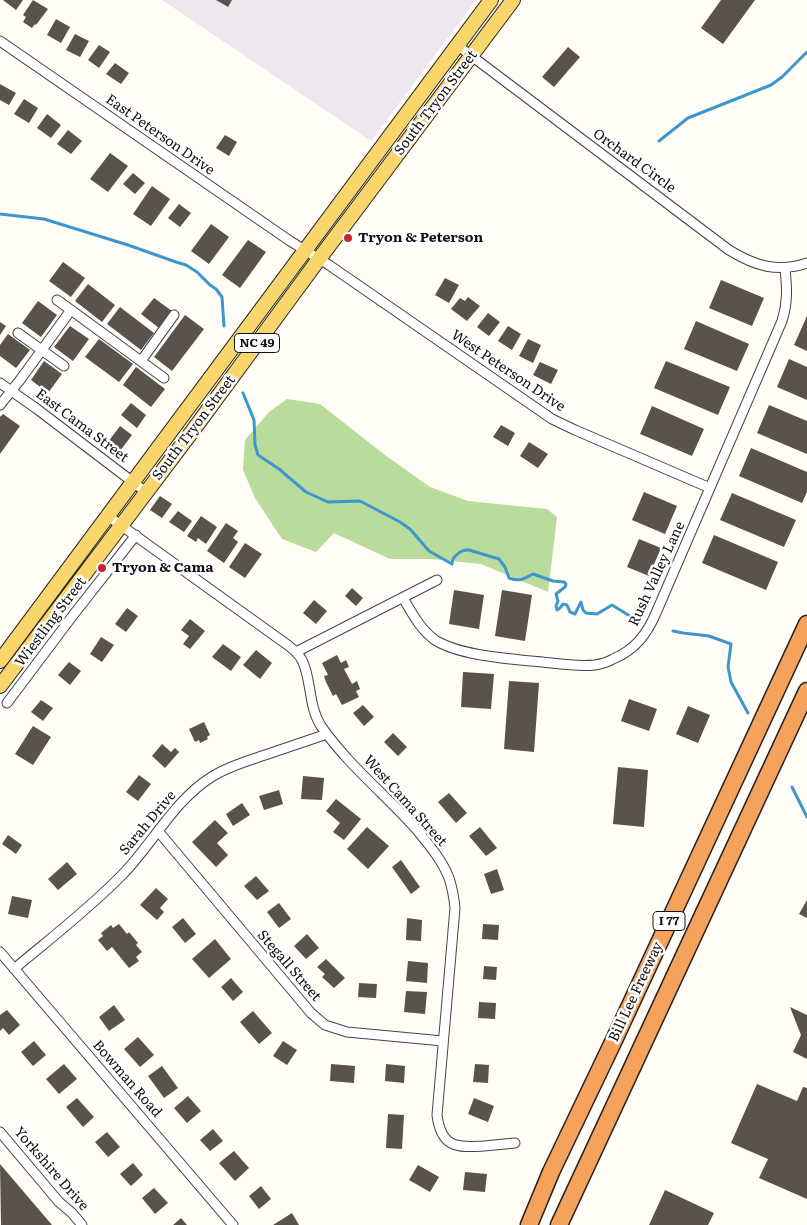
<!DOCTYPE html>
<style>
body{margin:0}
canvas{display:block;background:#fffdf5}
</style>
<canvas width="807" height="1225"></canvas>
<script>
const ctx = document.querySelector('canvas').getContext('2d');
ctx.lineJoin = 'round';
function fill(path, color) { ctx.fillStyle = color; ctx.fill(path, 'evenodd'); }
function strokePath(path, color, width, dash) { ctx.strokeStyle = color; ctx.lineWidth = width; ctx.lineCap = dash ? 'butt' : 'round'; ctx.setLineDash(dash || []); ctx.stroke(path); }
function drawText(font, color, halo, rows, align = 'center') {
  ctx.font = font + ' Literata,serif'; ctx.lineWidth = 5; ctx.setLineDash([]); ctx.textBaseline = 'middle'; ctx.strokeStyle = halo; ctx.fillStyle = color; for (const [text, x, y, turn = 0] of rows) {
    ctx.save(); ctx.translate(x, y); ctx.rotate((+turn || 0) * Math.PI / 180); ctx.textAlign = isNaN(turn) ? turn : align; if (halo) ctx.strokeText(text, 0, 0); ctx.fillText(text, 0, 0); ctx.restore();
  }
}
fill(new Path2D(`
 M162 0H476L371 141Z`), '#eee6ef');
fill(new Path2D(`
 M287 399 320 404 385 455 430 487 468 501 547 509 557 517 548 592 481 564 431 559H390L334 533 316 552 282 539 255 498 243 470 245 440 269 412Z`), '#b9dc9c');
strokePath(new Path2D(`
 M659 141 688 118 771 85 782 77 807 52
 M0 214 44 219 128 245 176 262 186 265 197 272 210 285 216 289 222 297 224 326
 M243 393 254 420 255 445 258 455 279 469 306 492 328 502 360 501 400 522 410 529 429 551 452 564C452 556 462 549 469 550L499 559 505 567 509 578C520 582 523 579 533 574L553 581 564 582 566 584 565 587 556 594 558 601 556 606 557 610 560 608 563 604 567 605 570 612 575 614 581 602 583 610 586 613 597 614 612 605 630 616
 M673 631 683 633 709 636 731 644 728 667 731 682 748 713
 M792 787 807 817`), '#3f96cf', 3);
fill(new Path2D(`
 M3 0H23L16 10Z
 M33 0 48 9 36 25 35 24 32 28 23 22 26 17 23 15Z
 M216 0H232L228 7Z
 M721 0H755L723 44 701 28Z
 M56 19 70 27 61 43 47 35Z
 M75 34 89 41 80 57 66 50Z
 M99 45 110 52 99 68 88 60Z
 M568 47 580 57 554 87 542 77Z
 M115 63 129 73 121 84 106 74Z
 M0 84 16 93 9 105 0 100Z
 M24 99 38 108 29 123 14 114Z
 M47 114 61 125 51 138 37 128Z
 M68 130 82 141 71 154 57 144Z
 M225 135 237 142 229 156 216 148Z
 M110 153 128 166 108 192 90 179Z
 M133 173 145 183 135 194 123 184Z
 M152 186 170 199 151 226 133 214Z
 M179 204 191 213 180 227 168 218Z
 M211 224 229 237 209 264 191 251Z
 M248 240 266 252 240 288 222 275Z
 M63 262 85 278 71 297 49 281Z
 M445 278 459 285 449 303 435 295Z
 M721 280 764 298 752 326 709 308Z
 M88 284 115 305 102 322 75 301Z
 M468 297 480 306 467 321 451 309 460 298 465 301Z
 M154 298 172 311 159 328 141 314Z
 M38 301 57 315 41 337 22 323Z
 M120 307 154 333 141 350 107 324Z
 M488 313 500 322 489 336 477 327Z
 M185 315 204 329 172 371 154 357Z
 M807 316V351L794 345Z
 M696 321 749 344 737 371 684 349Z
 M0 322 6 326 0 335Z
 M70 326 89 339 73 361 54 347Z
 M508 326 521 334 512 350 498 341Z
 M8 334 30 350 16 368 0 356V345Z
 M99 339 133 364 119 382 85 357Z
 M528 339 541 345 533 363 519 356Z
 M789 359 807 367V400L777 387Z
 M44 361 62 374 48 393 31 380Z
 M666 361 730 387 718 415 654 388Z
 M540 362 558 370 551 384 533 375Z
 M136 367 165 389 151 407 123 385Z
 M131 403 146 415 137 428 121 415Z
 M769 405 807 421V454L757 433Z
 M652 406 704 429 692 456 640 434Z
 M3 414 20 426 0 454V417Z
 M501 425 515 433 508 446 493 437Z
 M120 426 132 435 120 451 108 442Z
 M529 442 548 454 538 468 520 456Z
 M751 448 807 472V492L802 503 739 476Z
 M644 492 677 506 665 534 632 520Z
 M732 493 796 520 784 547 720 520Z
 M160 496 172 504 162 518 150 510Z
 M178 511 192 521 184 532 169 522Z
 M201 516 217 527 206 544 198 538 196 542 187 536Z
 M226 523 238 531 233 538 238 542 224 563 207 551Z
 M714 535 778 562 766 590 702 563Z
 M639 539 661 548 649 576 627 567Z
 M245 543 262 554 245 578 229 567Z
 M352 588 363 598 356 606 345 596Z
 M454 590 484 595 479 629 449 624Z
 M502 590 532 595 525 641 495 636Z
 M314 600 327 611 316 624 303 613Z
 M127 608 138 616 126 632 115 624Z
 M190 619 205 631 190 649 183 644 189 636 181 630Z
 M101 637 114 645 102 662 90 654Z
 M223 644 241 657 231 671 212 657Z
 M256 650 272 663 260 679 243 665Z
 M337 655 341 663 346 660 349 667 344 669 352 684 357 681 360 689 356 691 359 697 342 705 336 694 333 696 326 682 324 676 328 675 322 663Z
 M69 662 81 671 70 685 58 675Z
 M463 672 494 674 491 709 461 707Z
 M509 681 539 683 534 752 504 749Z
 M629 699 657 709 649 731 621 721Z
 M41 700 53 708 43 721 31 712Z
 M363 705 374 717 364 726 353 713Z
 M688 706 710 715 698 743 676 734Z
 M204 722 210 735 207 737 208 739 200 743 199 740 195 742 189 729Z
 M33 726 51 737 33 765 15 754Z
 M393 733 407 747 398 756 384 742Z
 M162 744 171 752 175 748 179 752 165 768 152 756Z
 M618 767 648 770 644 827 613 824Z
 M139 775 151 784 138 801 126 792Z
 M303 776 324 778 322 800 301 799Z
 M279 790 283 804 264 810 259 796Z
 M449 793 467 813 456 823 438 802Z
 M336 799 361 819 344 840 333 832 340 823 326 811Z
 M242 803 250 815 233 826 226 814Z
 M215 820 228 833 217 843 228 855 216 867 192 842Z
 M367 827 389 846 368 869 347 849Z
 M480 827 497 848 486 856 469 836Z
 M8 835 22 845 16 854 2 844Z
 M401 860 420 887 411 894 392 867Z
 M67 862 77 874 58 890 48 879Z
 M497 869 504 890 491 894 484 874Z
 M256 876 269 891 257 900 244 886Z
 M156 888 168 899 160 908 164 912 157 920 140 905Z
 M12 896 32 900 28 918 8 914Z
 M807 900V918L799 914Z
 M279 903 291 919 279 928 267 912Z
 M183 918 196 934 185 943 172 927Z
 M407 918 422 920 421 941 406 940Z
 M119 924 127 934 129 932 138 943 136 945 142 952 136 957 139 961 129 968 112 947 107 951 98 940 103 936 101 933 111 925 113 928Z
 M483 924 499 925 498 940 482 939Z
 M307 934 319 948 306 959 294 946Z
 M215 939 231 959 209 978 192 959Z
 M326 959 345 978 334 988 322 977 325 974 317 967Z
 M408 961 428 963 427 983 406 981Z
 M484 966 497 967 496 980 483 979Z
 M231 978 243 992 233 1001 221 987Z
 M359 983 377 984 376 998 358 997Z
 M406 991 427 992 425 1014 404 1012Z
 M479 1002 496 1003 495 1019 478 1018Z
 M114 1005 125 1020 109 1031 99 1017Z
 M790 1007 807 1015V1059L793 1052 801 1035Z
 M7 1010 20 1025 9 1035 3 1028 0 1031V1015Z
 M253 1011 272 1033 259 1044 240 1022Z
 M138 1037 154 1055 140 1067 124 1049Z
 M34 1041 46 1055 33 1066 21 1052Z
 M283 1041 297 1050 287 1065 273 1056Z
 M64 1064 77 1079 59 1094 46 1079Z
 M331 1064 355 1066 354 1083 330 1081Z
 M386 1064 405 1066 404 1083 385 1081Z
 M475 1064 489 1065 488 1083 473 1082Z
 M162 1066 178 1088 164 1098 148 1076Z
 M757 1084 797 1101 803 1087 807 1088V1199L759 1178 768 1159 731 1143Z
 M188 1096 201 1111 187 1123 174 1108Z
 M77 1098 94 1117 83 1127 66 1107Z
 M474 1098 494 1106 488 1122 468 1114Z
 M388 1114 404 1115 402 1149 386 1148Z
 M213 1129 223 1141 210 1151 200 1140Z
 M107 1132 120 1147 108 1157 95 1142Z
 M234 1151 249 1168 235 1181 219 1163Z
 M133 1163 143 1175 131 1186 120 1174Z
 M0 1164 52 1225H1Z
 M418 1165 439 1177 430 1192 409 1180Z
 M465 1172 487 1174 485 1192 463 1190Z
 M261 1186 271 1199 259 1209 249 1196Z
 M154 1188 168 1203 155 1214 142 1198Z
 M665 1190 714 1213 708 1225H649Z
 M292 1213 299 1225H273Z
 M181 1218 187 1225H173Z`), '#5a524d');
const street = new Path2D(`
 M0 41 290 241 329 265 552 419 575 430 710 488
 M457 45 729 250C755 266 778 273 807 263
 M71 310 164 378
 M18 333 64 366
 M141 361 174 315
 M0 383 37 409 146 492
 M0 405 20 380 71 310 57 300
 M108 516 289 646C294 650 299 654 302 660 312 680 308 706 321 726 348 765 386 795 417 830 429 845 442 860 449 878 452 887 454 898 455 908L437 1115C441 1147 456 1148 484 1146 494 1145 505 1144 515 1143
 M403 598C412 613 420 629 435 640 460 656 512 659 542 662 560 664 578 667 595 665 601 664 608 662 613 659 635 650 647 634 656 613L782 321C788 302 787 288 785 269
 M296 652 437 580
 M7 703 74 614 136 535
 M158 831 311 1013 325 1025 347 1032 443 1041
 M0 952 233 1225
 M14 969C51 938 90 908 123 874 154 842 174 800 213 776 229 766 247 761 265 755 286 748 306 741 327 734
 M0 1132 59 1202 72 1213 82 1225`);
const primary = new Path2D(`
 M0 661 491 0
 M0 686 191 433 319 259 513 0`);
const highway = new Path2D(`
 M529 1225 551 1172 615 1038 807 624
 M559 1225 807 691`);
strokePath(street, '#444', 11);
strokePath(primary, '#222', 16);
strokePath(highway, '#222', 19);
strokePath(street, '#fff', 9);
strokePath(primary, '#f9d66b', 14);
strokePath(highway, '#f5a25d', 16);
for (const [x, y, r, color] of [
 [348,238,5,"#c4262e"],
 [102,568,5,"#c4262e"]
]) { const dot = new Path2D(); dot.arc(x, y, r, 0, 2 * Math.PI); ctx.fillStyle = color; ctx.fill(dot); strokePath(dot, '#fff', 2); }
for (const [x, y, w] of [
 [257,343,45],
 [669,921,32]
]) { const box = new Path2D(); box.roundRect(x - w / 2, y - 9.5, w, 19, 4); ctx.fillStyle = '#fff'; ctx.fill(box); strokePath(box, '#111', 1); }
drawText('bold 12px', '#111', null, [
 ["NC 49",257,343],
 ["I 77",669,921]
]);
drawText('14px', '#111', '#fff', [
 ["South Tryon Street",436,103,-53],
 ["East Peterson Drive",160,135,35],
 ["Orchard Circle",634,161,36],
 ["West Peterson Drive",508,371,34],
 ["East Cama Street",82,426,37],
 ["South Tryon Street",194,428,-53],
 ["Rush Valley Lane",657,574,-65],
 ["Wiestling Street",51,622,-53],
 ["West Cama Street",405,801,48],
 ["Sarah Drive",148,823,-50],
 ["Stegall Street",289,966,49],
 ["Bill Lee Freeway",636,992,-65],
 ["Bowman Road",127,1079,49],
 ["Yorkshire Drive",51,1169,49]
]);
drawText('bold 14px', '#111', '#fff', [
 ["Tryon & Peterson",358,238],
 ["Tryon & Cama",112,568]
], 'left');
</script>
